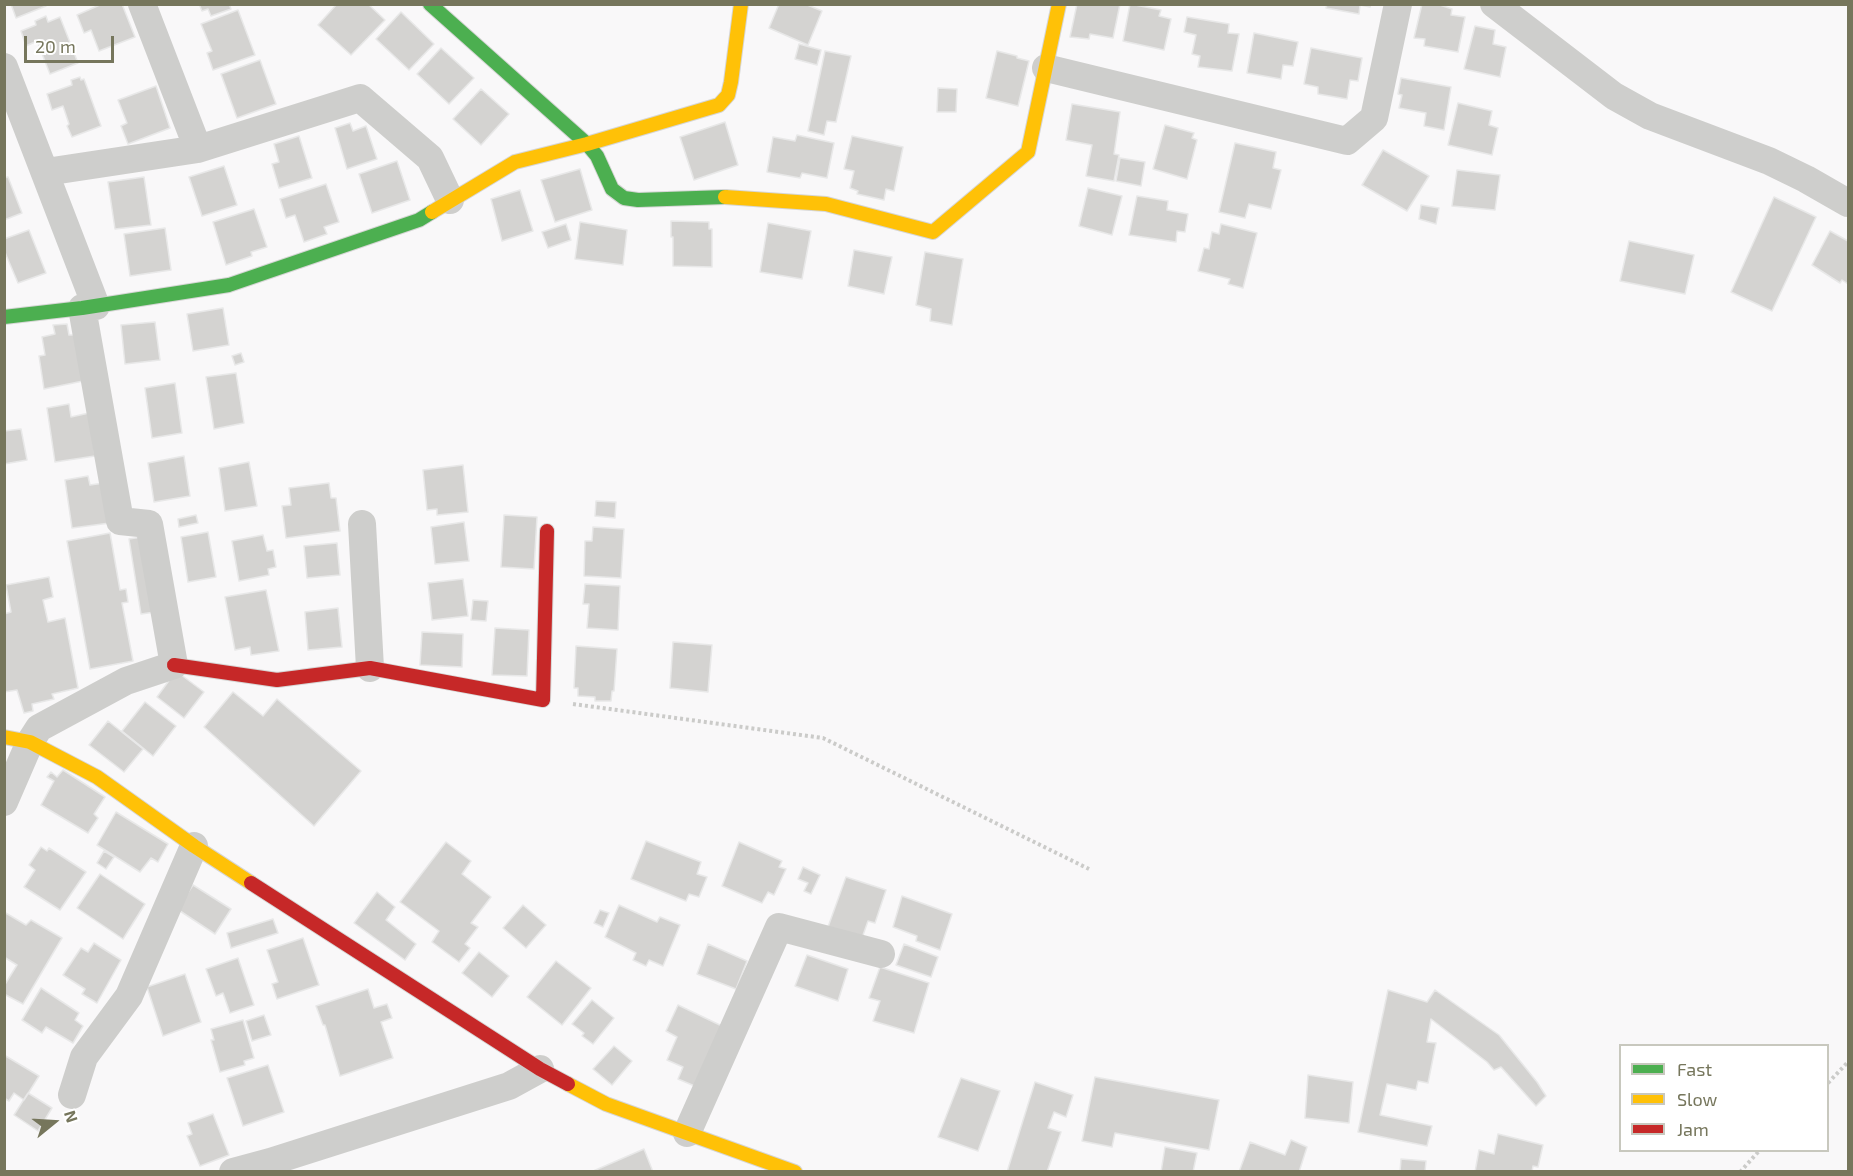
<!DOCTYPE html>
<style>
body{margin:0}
#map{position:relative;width:1853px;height:1176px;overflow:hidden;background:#f9f8f9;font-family:"Exo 2",sans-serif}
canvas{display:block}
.frame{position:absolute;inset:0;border:6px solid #76765c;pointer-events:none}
.legend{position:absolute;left:1619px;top:1044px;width:210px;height:108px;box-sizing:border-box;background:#fff;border:2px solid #c8c8be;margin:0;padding:8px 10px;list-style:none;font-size:18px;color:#76765c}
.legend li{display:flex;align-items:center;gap:12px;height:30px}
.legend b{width:30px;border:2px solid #c8c8be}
.north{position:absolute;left:24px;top:1092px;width:60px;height:60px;-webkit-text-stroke:4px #fff;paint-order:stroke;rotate:72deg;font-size:16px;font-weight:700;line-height:24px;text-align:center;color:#76765c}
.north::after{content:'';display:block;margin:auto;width:21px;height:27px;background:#76765c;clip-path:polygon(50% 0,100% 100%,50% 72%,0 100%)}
.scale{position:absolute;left:24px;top:36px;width:90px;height:27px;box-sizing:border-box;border:3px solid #76765c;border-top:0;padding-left:8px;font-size:18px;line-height:21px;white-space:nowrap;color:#76765c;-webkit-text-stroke:4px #fff;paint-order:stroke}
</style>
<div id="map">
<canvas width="1853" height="1176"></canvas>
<div class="frame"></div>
<ul class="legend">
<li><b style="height:8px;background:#4caf50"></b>Fast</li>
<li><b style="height:8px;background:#ffc107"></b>Slow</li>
<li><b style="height:8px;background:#c62828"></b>Jam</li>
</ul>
<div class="north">N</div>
<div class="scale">20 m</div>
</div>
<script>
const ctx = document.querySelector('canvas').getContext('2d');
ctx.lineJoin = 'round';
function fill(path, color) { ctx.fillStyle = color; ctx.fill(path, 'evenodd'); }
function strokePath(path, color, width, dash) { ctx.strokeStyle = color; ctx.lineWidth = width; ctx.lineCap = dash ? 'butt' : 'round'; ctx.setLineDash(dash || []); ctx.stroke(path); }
const building = new Path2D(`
 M11 4H45L46 6 16 18Z
 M102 4H122L135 37 99 51 91 30 84 33 77 15Z
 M199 4H229L231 9 211 16 208 9 202 11Z
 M337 4H368L385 20 351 55 318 25Z
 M779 4H805L822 11 808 45 769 28Z
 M1077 4H1120L1113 38 1090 34 1089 39 1070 37Z
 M1130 4 1161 10 1159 16 1171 19 1164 50 1123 41Z
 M1327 4H1371L1370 7 1360 5 1359 14 1326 8Z
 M1422 4H1437L1452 9 1451 15 1465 17 1458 52 1424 46 1425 39 1414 38Z
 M238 10 255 55 213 70 207 53 212 51 201 24Z
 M401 12 434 44 409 70 376 39Z
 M46 16 48 22 60 17 78 63 50 74 37 41 26 46 21 31 36 25 35 21Z
 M1187 17 1229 24 1228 33 1239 34 1232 71 1198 67 1200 56 1192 54 1196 35 1184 32Z
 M1475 26 1495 30 1493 44 1506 47 1500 77 1464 69Z
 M1254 33 1298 42 1293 66 1283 65 1281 79 1247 73Z
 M799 44 821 50 817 65 795 59Z
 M441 48 474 78 449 104 417 74Z
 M1311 48 1362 58 1358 81 1350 80 1347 99 1318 94V87L1304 84Z
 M825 51 851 56 836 122 827 121 824 135 808 131Z
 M997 51 1017 56V58L1029 61 1018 106 986 98Z
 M260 60 276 104 237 118 221 74Z
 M80 77 81 80 84 79 101 126 72 137 67 126 69 124 63 106 52 110 47 94 72 85 71 80Z
 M1401 78 1451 87 1444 130 1424 126 1426 113 1399 108 1402 95 1398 94Z
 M156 86 170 128 128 144 121 126 127 123 118 100Z
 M938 88 957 89 956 112H937Z
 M481 89 509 114 481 145 453 119Z
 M1458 103 1492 111 1489 125 1498 128 1492 155 1448 145Z
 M1072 104 1120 112 1114 154 1119 155 1114 181 1086 176 1092 145 1066 140Z
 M725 122 738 165 694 180 680 137Z
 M350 123 353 131 366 126 377 159 347 169 335 128Z
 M1165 125 1194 133 1192 138 1197 140 1187 179 1153 169Z
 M797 135 834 143 827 178 802 173 800 178 767 172 773 137 795 141Z
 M299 136 312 178 279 188 272 164 279 162 274 144Z
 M852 136 903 147 894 191 886 189 884 200 857 194 858 191 850 188 854 171 844 169Z
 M1235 143 1276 152 1273 168 1281 170 1271 209 1249 204 1245 218 1219 212Z
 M1383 150 1429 176 1407 211 1362 185Z
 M1120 158 1145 162 1141 186 1116 181Z
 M397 161 410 200 372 213 359 174Z
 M224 166 237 205 202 216 189 177Z
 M580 169 592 210 555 222 541 180Z
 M1457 170 1500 175 1495 210 1452 206Z
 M8 177 22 213 4 220V178Z
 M144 177 151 225 115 229 108 182Z
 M326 184 339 222 324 227 327 234 304 242 295 215 286 218 280 199Z
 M1088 188 1122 196 1112 235 1079 226Z
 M520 190 533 231 502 241 491 199Z
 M1137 196 1168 201 1167 210 1188 214 1185 232 1177 231 1176 242 1129 235Z
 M1774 197 1816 217 1772 311 1731 292Z
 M1421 205 1439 208 1436 224 1419 219Z
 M254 209 267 247 251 252 252 256 226 265 213 222Z
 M671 221 709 222V229H712V267L673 266V237H671Z
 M580 222 627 230 623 265 575 259Z
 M768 223 811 231 802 279 760 272Z
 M566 224 571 240 548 248 542 232Z
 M1221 224 1257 233 1243 288 1228 284 1230 279 1198 271 1204 248 1209 249 1212 232 1219 234Z
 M165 228 171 270 130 276 124 234Z
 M29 230 46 273 18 283 4 250V239Z
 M1830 231 1848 241V284L1842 280 1840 283 1812 265Z
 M1629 241 1694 255 1685 294 1620 281Z
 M854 250 892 257 884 294 848 286Z
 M925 252 963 259 952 325 930 321 931 309 916 305Z
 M223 308 229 345 193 351 187 314Z
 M155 322 160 360 125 364 121 325Z
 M67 324 69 335H76L83 381 44 389 39 356 45 355 42 337 55 334 53 325Z
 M241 353 244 362 235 365 232 356Z
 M236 373 244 423 214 429 206 377Z
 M175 383 182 433 152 438 145 388Z
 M69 404 71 417 89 413 95 456 55 462 47 408Z
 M21 429 27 460 4 464V431Z
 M184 456 190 496 154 502 148 463Z
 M249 462 257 506 225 511 219 468Z
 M463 465 468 512 437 515V509L427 510 423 470Z
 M88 476 90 485 104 483 110 523 72 528 65 480Z
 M329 483 331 498H336L340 531 286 538 282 506 291 505 289 488Z
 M596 501 616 502 615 518 595 516Z
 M196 515 198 523 179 527 178 519Z
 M504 515 537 517 534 569 501 567Z
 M464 522 469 561 435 564 431 527Z
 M593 527 624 529 621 578 584 576 585 541H592Z
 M208 532 216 577 188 582 181 537Z
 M110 533 120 590 126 589 128 602 122 603 133 661 90 669 67 541Z
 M263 535 267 551 273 550 276 567 268 569 269 575 239 581 232 541Z
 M142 537 155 612 141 614 129 539Z
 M337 543 340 575 307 578 304 546Z
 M49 577 53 597 43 600 48 622 65 618 78 688 52 694 54 699 32 704 33 711 24 713 17 690 4 692V614L11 612 6 585Z
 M463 579 468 616 432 620 428 583Z
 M585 584 620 586 618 630 587 628 589 604H583Z
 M266 590 279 651 251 655 250 647 235 650 225 597Z
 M473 600 488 601 486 621 471 620Z
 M338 608 342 647 308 650 305 612Z
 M495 628 529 630 527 676 492 675Z
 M422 632 463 634 462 667 420 665Z
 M673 642 712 645 708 692 670 688Z
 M576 646 617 649 614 691H612L611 701H595V697L578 696V688H574Z
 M176 671 204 692 184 718 157 697Z
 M233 692 263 716 277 699 361 771 314 826 204 727Z
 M145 702 176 726 153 756 122 731Z
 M108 721 143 749 124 772 89 745Z
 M63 770 105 797 94 814 98 818 88 833 41 805 54 781 47 777 51 772 57 777Z
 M116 812 168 844 158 862 151 858 140 872 97 845Z
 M646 841 701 862 697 874 707 877 699 897 689 894 686 901 631 879Z
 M446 842 471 861 462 874 491 897 471 923 478 927 465 944 470 948 459 962 432 942 439 931 400 902Z
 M739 842 782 861 779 867 786 869 774 895 768 892 762 903 722 886Z
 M41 847 47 851 49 848 86 872 60 910 24 887 35 870 29 865Z
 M104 851 114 857 106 869 97 863Z
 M803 867 820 875 811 894 804 891 808 883 798 879Z
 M100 874 145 904 123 939 77 908Z
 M846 877 886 890 875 923 868 921 862 938 828 927Z
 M193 885 231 909 215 934 177 909Z
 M377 892 395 907 386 920 416 944 405 960 354 923Z
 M902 896 952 914 940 950 916 941 917 936 893 927Z
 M523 905 546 925 526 948 503 928Z
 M619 905 657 922 660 917 680 925 663 966 649 960 646 966 633 960 636 953 605 937Z
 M600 910 609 913 603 927 594 923Z
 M4 912 26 925 31 920 62 938 23 1004 4 994V986L17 965 4 957Z
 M273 919 278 933 231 948 227 933Z
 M303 938 319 985 277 999 272 984 278 982 267 950Z
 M94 943 121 960 97 1003 82 994 85 989 63 975 81 948 88 952Z
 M708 944 747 961 736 989 697 974Z
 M904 944 938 957 931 977 896 965Z
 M479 952 509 976 492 997 462 973Z
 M807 955 848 969 838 1001 795 986Z
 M238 958 254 1005 230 1013 223 993 216 996 206 969Z
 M556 961 591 988 562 1025 527 997Z
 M880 967 929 983 914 1033 873 1021 880 1001 869 998Z
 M185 974 201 1022 163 1036 147 987Z
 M41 988 79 1013 75 1020 83 1026 73 1043 46 1027 42 1033 22 1020Z
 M368 989 374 1008 387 1004 392 1018 381 1022 393 1058 340 1076 325 1025H323L316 1006Z
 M1388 990 1427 1002 1435 990 1499 1035 1537 1082 1546 1096 1536 1106 1501 1067 1494 1070 1487 1062 1431 1019 1427 1042 1436 1043 1428 1083 1418 1081 1416 1090 1387 1084 1380 1115 1432 1126 1427 1146 1358 1132Z
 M592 1000 614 1018 593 1044 582 1036 584 1033 572 1024Z
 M678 1005 724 1027 697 1087 678 1079 683 1067 667 1060 677 1037 666 1031Z
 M264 1015 271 1035 252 1041 246 1021Z
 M243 1020 254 1058 244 1061 245 1065 220 1072 211 1040H214L211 1029Z
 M614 1046 632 1061 612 1085 593 1069Z
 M4 1055 39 1076 24 1100 14 1093 9 1101 4 1098Z
 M268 1065 284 1112 243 1126 227 1078Z
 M1308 1075 1353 1082 1349 1123 1305 1118Z
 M1095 1077 1219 1100 1209 1150 1115 1133 1112 1147 1082 1141Z
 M961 1078 1000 1091 978 1151 938 1137Z
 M1035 1082 1073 1095 1066 1117 1054 1112 1048 1128 1061 1132 1047 1172H1007Z
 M28 1093 52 1108 38 1131 14 1115Z
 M213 1114 229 1155 200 1166 187 1136 192 1134 188 1123Z
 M1498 1134 1543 1145 1538 1167 1533 1166 1532 1172H1475L1479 1150 1494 1154Z
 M1291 1140 1307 1147 1299 1172H1239L1250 1142 1285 1155Z
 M1165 1147 1197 1153 1193 1172H1161Z
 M644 1149 653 1172H591Z
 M1401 1159 1426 1161 1425 1172H1400Z`);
fill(building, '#d4d3d1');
strokePath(building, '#e8e8e8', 1.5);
const fast = new Path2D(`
 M430 4 587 144 597 156 612 189 624 198 638 200 725 197
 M4 317 82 308 229 285 419 220 432 212`);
const slow = new Path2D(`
 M725 197 826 204 933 232 1028 152 1059 4
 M432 212 515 162 587 144 719 105 728 95 731 82 741 4
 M4 737 30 742 97 777 194 846 251 883
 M568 1084 606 1104 795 1172`);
const jam = new Path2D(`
 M174 665 277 680 370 668 543 700 547 531
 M251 883 540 1069 568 1084`);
strokePath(fast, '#d6d6d5', 16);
strokePath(slow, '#d6d6d5', 16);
strokePath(jam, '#d6d6d5', 16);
strokePath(new Path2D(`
 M573 704 823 738 1089 869
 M1828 1083 1848 1062
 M1740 1172 1760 1150`), '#cbcbc9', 4, [3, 3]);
strokePath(new Path2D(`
 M142 4 198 149
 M1494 4 1614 96 1650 116 1769 161 1806 179 1848 203
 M4 67 96 306
 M1046 68 1347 141 1374 118 1398 4
 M46 172 198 149 360 98 430 158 450 200
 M362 524 370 668
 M4 802 30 742 39 728 126 681 174 665 149 524 120 521 82 308
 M72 1095 84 1057 129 996 194 846
 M687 1133 779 927 881 954
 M233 1172 270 1162 509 1086 540 1069`), '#cececc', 28);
strokePath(fast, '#4caf50', 14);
strokePath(slow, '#ffc107', 14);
strokePath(jam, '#c62828', 14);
</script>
